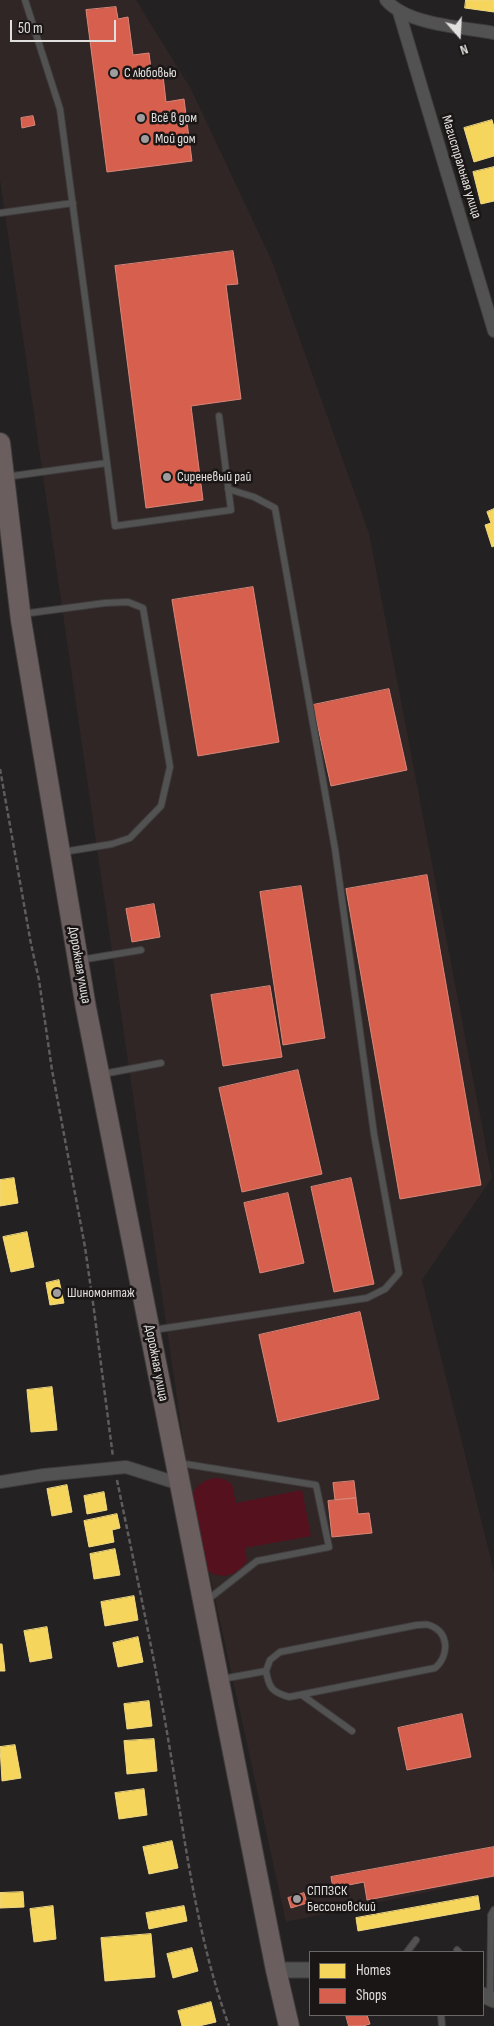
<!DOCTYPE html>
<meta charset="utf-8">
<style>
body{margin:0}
#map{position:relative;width:494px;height:2026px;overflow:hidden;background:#232121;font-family:"Sofia Sans Condensed",sans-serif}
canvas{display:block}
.legend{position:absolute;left:309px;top:1951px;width:175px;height:65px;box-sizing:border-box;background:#1b1616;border:1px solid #6a6666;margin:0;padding:6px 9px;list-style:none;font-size:15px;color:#e1dede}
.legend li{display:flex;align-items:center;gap:10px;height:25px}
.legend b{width:25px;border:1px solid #6a6666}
.north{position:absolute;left:434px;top:10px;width:50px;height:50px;-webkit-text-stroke:4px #1b1616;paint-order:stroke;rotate:161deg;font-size:14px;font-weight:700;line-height:20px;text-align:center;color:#e1dede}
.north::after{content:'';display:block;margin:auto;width:18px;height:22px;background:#e1dede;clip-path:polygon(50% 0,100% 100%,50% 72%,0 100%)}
.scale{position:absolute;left:10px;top:20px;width:106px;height:22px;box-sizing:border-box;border:2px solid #e1dede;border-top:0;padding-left:6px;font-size:15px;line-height:18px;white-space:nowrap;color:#e1dede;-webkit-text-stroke:4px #1b1616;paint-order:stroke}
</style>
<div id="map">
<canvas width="494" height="2026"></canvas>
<ul class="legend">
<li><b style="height:14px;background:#f6d55c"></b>Homes</li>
<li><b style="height:14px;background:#d6604d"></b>Shops</li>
</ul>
<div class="north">N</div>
<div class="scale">50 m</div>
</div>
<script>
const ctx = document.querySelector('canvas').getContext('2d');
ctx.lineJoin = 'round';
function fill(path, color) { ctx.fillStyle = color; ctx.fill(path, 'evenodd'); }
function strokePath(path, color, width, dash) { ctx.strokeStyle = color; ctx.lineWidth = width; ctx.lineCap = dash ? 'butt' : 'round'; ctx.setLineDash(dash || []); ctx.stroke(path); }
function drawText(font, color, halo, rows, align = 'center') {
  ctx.font = font + ' "Sofia Sans Condensed",sans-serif'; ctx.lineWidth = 5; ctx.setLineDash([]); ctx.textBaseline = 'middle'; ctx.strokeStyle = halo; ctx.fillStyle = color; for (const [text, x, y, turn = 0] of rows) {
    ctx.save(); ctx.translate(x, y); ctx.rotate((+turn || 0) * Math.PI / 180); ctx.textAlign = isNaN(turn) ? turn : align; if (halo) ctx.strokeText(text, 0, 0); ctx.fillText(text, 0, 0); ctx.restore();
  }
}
fill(new Path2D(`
 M0 0H136L191 89 272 261 369 533 492 1178 422 1280 494 1572V1878L286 1922 188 1475 0 180Z`), '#302626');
fill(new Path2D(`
 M214 1478 224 1479 232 1484 236 1503 302 1490 311 1536 245 1548 247 1561C236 1577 222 1580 206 1570L191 1496C197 1485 202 1481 214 1478Z`), '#56111e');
const homes = new Path2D(`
 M466 0H494V12L465 8Z
 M492 120 494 127V156L474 162 464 128Z
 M494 167V201L481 204 473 172Z
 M494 509V546L492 547 485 525 491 523 487 512Z
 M14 1178 18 1203 0 1206V1180Z
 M27 1232 34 1267 11 1272 3 1237Z
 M59 1280 64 1303 50 1305 46 1283Z
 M52 1387 57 1430 31 1432 27 1390Z
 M67 1485 72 1512 52 1516 47 1489Z
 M104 1492 107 1510 87 1514 84 1496Z
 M117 1514 120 1528 112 1530 114 1542 89 1547 84 1521Z
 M115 1549 120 1575 94 1579 90 1554Z
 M134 1596 138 1620 105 1626 101 1602Z
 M47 1627 52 1658 30 1662 24 1631Z
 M138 1637 143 1662 118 1667 113 1643Z
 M0 1644H2L5 1671H0Z
 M149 1701 152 1726 127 1729 124 1704Z
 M154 1739 157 1771 127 1774 124 1741Z
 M15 1745 21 1778 2 1781 0 1747Z
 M144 1789 147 1815 119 1819 115 1793Z
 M172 1841 178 1868 149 1874 143 1847Z
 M23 1892 24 1907 0 1908V1893Z
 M478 1896 480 1909 358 1931 356 1918Z
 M53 1906 56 1939 34 1942 30 1909Z
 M184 1906 187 1921 149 1929 146 1913Z
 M151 1934 155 1977 105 1981 101 1938Z
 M192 1948 198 1971 173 1978 167 1954Z
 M211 2002 216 2022 199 2026H182L178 2011Z`);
fill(homes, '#f6d55c');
strokePath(homes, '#f0d883', 1);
const shops = new Path2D(`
 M116 7 118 19 128 17 133 55 149 53 152 77 163 75 166 102 184 99 192 161 107 172 86 10Z
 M33 116 35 125 22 128 21 118Z
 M233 251 238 284 226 285 241 399 191 406 203 500 146 508 115 266Z
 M253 587 279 742 198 756 172 600Z
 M389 689 407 770 331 786 313 705Z
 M427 875 481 1185 400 1199 346 889Z
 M301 886 325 1038 283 1045 260 892Z
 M154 904 160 937 132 942 126 909Z
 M270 986 282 1057 223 1066 211 995Z
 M298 1070 322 1174 242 1192 219 1088Z
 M351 1178 374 1284 334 1292 311 1187Z
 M288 1193 304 1263 260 1273 244 1203Z
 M360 1312 379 1399 278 1422 259 1335Z
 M354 1481 356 1498 335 1500 333 1483Z
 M356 1498 358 1514 369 1513 372 1533 332 1537 328 1501Z
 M462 1714 471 1757 407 1770 398 1728Z
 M494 1847V1876L367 1900 364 1882 333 1888 331 1877Z
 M304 1893 307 1903 291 1908 288 1898Z
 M346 2015H367L370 2024 363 2026H349Z`);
fill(shops, '#d6604d');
strokePath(shops, '#d98678', 1);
const service = new Path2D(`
 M0 213 73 203
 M107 463 115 526 231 510 219 416
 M5 477 107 463 60 109 25 0
 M22 614 105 603 128 602 143 608 170 767 161 806 130 838 112 844 63 852
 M80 960 141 950
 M103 1074 161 1063
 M153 1330 367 1298 385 1289 399 1273 374 1134 335 849 275 508 254 497 228 489
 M179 1463 316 1485 329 1547 257 1561 206 1601
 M222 1679 266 1671C269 1688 272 1692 289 1697L435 1668C449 1656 450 1632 429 1625 426 1624 421 1625 417 1625L280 1652 270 1660 266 1671
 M302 1695 352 1731
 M457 1950 459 1952
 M407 1952 416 1940
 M490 1998 491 1924V1915L494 1910
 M441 2015 442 2026`);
const minor = new Path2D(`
 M386 0C407 25 462 27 494 33
 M399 12 494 331
 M0 1482 44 1475 126 1467 180 1484`);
const tertiary = new Path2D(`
 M276 1970H310
 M483 1995 494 2000`);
const primary = new Path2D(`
 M0 443 21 620 86 1008 276 1970 289 2026`);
strokePath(service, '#3f3c3c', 8);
strokePath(minor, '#3f3c3c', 14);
strokePath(tertiary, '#3f3c3c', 17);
strokePath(primary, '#3f3c3c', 22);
strokePath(new Path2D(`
 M0 769 31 944 39 980 52 1070 85 1247 94 1310 113 1457
 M117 1480C135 1568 154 1655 169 1744 185 1839 196 1935 229 2026`), '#5e5c5c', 2.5, [5, 2.5]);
strokePath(service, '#535252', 6);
strokePath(minor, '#535252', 12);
strokePath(tertiary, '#535252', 15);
strokePath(primary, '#6a5e5f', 20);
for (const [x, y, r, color] of [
 [114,73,5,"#9e9c9c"],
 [141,118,5,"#9e9c9c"],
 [145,139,5,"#9e9c9c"],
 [167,477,5,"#9e9c9c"],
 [57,1293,5,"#9e9c9c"],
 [297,1899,5,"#9e9c9c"]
]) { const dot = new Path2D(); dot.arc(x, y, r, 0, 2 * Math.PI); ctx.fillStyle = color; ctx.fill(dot); strokePath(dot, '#1b1616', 2); }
drawText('14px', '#e1dede', '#1b1616', [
 ["С любовью",124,73],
 ["Всё в дом",151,118],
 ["Мой дом",155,139],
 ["Сиреневый рай",177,477],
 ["Шиномонтаж",67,1293],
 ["СППЗСК",307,1891],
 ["Бессоновский",307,1907]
], 'left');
drawText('14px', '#e1dede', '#1b1616', [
 ["Магистральная улица",461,167,73],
 ["Дорожная улица",79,965,80],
 ["Дорожная улица",156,1363,79]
]);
</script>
